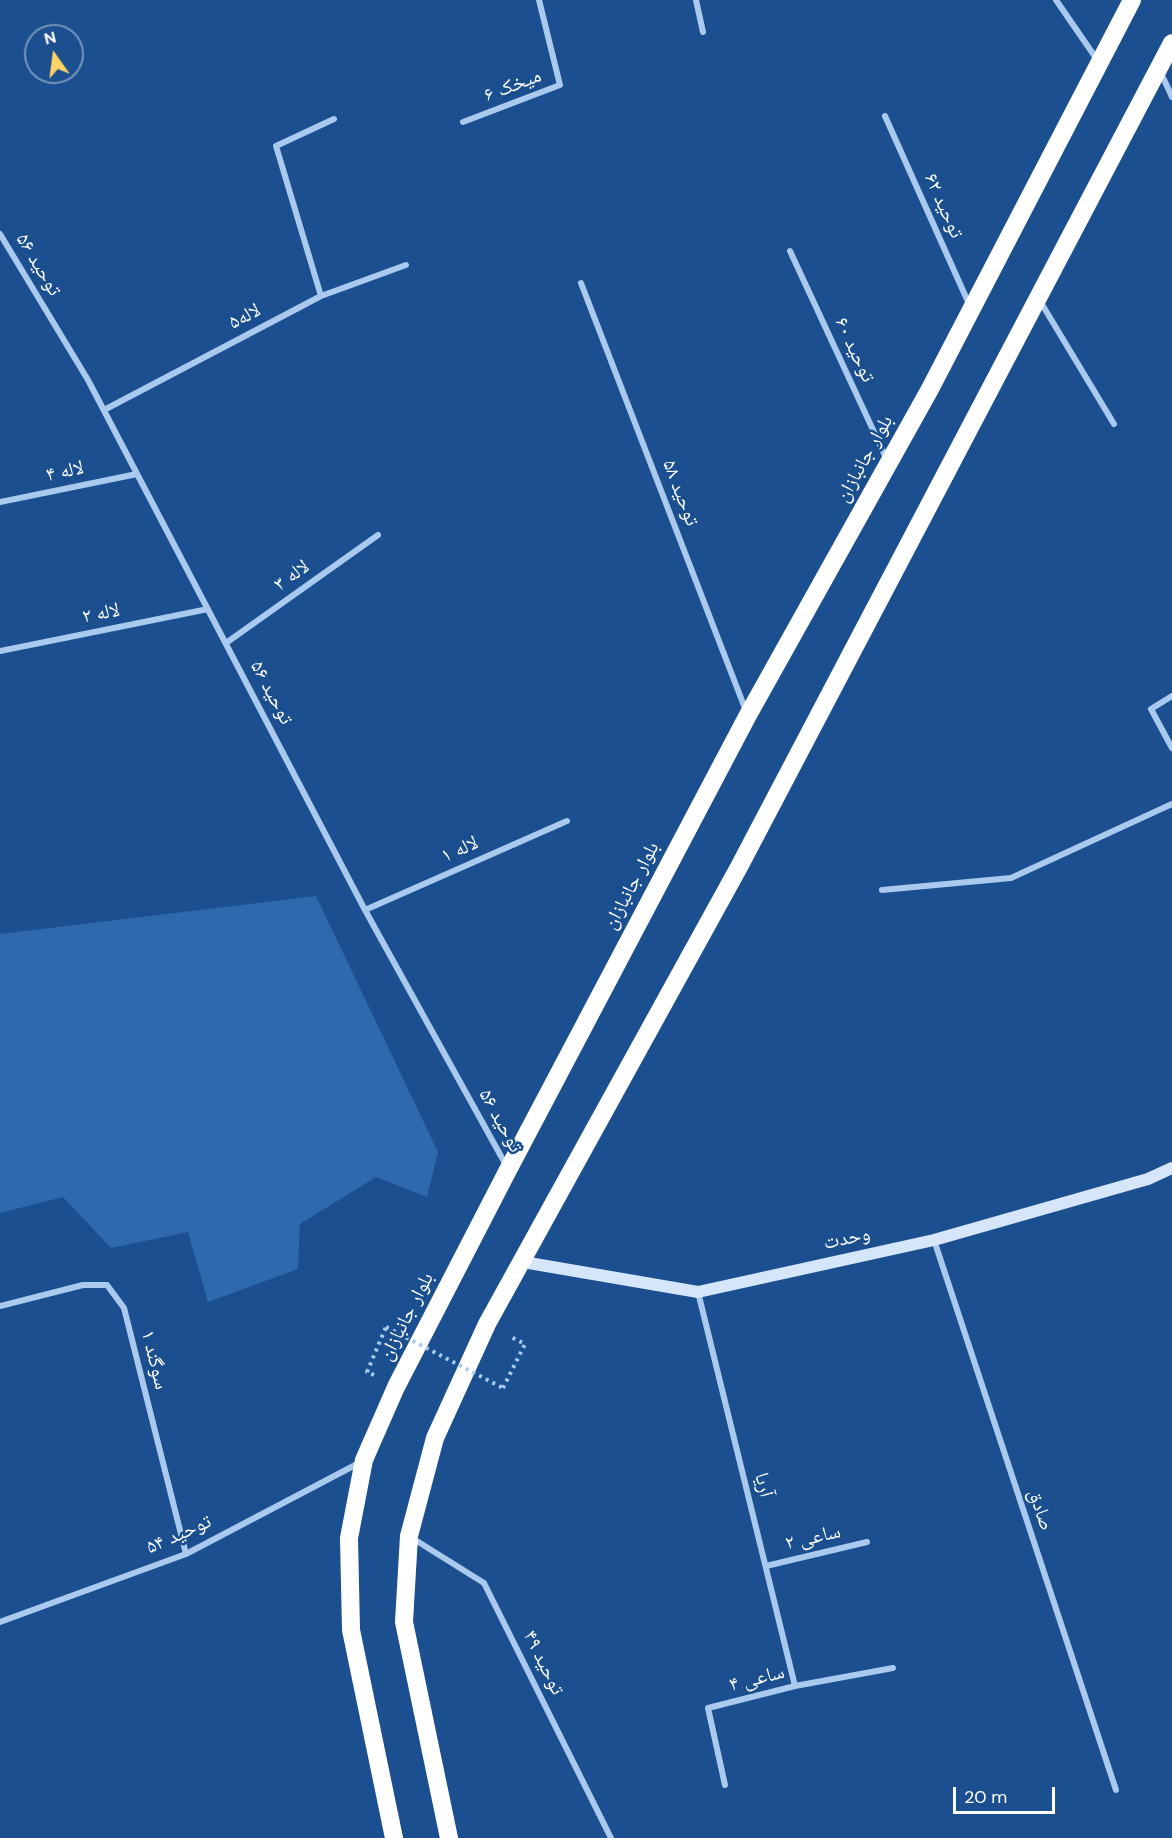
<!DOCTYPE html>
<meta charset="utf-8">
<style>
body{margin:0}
#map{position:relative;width:1172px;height:1838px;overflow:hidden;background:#1b4f8f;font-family:"DM Sans",sans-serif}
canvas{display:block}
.north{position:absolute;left:24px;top:24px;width:60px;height:60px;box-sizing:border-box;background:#1b4f8f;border:2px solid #7695bc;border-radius:50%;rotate:346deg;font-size:16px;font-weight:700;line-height:24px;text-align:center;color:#fff}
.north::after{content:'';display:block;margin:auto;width:21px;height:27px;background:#ffd166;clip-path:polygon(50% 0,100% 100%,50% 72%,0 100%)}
.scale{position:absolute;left:953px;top:1787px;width:102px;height:27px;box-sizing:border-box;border:3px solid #fff;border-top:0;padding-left:8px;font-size:18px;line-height:21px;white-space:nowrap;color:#fff;-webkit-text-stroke:4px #1b4f8f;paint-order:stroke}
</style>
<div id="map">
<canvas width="1172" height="1838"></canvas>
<div class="north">N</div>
<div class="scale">20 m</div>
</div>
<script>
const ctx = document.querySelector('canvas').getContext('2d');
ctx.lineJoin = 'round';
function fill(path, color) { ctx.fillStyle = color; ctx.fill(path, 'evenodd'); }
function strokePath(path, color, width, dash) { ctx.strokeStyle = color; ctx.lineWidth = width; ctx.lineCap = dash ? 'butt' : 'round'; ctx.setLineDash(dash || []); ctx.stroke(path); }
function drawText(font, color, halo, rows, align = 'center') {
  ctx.font = font + ' "DM Sans","Noto Naskh Arabic",sans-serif'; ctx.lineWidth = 5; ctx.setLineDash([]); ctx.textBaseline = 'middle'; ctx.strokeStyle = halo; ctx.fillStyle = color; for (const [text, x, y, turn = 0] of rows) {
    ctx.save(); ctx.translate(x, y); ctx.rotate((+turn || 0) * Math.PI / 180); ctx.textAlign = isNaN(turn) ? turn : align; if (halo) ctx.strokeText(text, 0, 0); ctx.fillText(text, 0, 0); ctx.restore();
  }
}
fill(new Path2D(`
 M316 896 438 1152 427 1197 376 1177 300 1224 298 1269 208 1302 188 1232 111 1248 63 1197 0 1213V934Z`), '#2e69ad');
strokePath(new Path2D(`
 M374 1375 367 1372 386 1327
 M503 1388 525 1344 509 1336`), '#a9c9ee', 4, [3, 4.5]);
strokePath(new Path2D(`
 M696 0 703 32
 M1056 0 1098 61
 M1161 73 1172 97
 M885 116 969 304
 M463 122 560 85 539 0
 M0 234 88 380 365 910 507 1167
 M790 251 887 460
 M581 283 746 711
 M321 296 276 146 334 119
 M1040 301 1114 424
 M104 410 321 296 406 265
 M0 502 137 474
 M226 643 378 535
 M0 651 208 609
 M1172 696 1151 709 1172 748
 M882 890 1011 878 1172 804
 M365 910 567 821
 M934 1240 1116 1790
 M698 1292 795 1686
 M0 1306 83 1285H107L124 1308 186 1554
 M412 1538 484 1583 611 1838
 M766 1566 867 1542
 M0 1622 186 1554 361 1462
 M725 1785 708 1708 795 1686 893 1668`), '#a9c9ee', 6);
strokePath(new Path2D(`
 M523 1262 698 1292 934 1240 1148 1179 1172 1168`), '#d6e6fa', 12);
strokePath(new Path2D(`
 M394 1838 351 1630 349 1538 364 1460 396 1387 508 1170 748 715 930 389 1132 0
 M449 1838 404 1622 409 1536 435 1438 487 1324 739 867 1172 43`), '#fff', 18);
strokePath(new Path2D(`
 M386 1327 503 1388`), '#a9c9ee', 4, [3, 4.5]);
drawText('20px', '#fff', '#1b4f8f', [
 ["میخک ۶",513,86,-21],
 ["توحید ۶۲",943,206,66],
 ["توحید ۵۶",38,265,59],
 ["لاله۵",245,317,-28],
 ["توحید ۶۰",854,350,65],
 ["بلوار جانبازان",865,459,-61],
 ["لاله ۴",65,472,-12],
 ["توحید ۵۸",680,493,69],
 ["لاله ۳",292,576,-36],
 ["لاله ۲",101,614,-11],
 ["توحید ۵۶",271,693,62],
 ["لاله ۱",460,850,-24],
 ["بلوار جانبازان",632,886,-62],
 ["توحید ۵۶",500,1121,61],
 ["وحدت",847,1239,-12],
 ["بلوار جانبازان",407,1317,-63],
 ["سوگند ۱",154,1360,76],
 ["آریا",763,1485,76],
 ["صادق",1040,1510,72],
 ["توحید ۵۴",179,1535,-24],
 ["ساعی ۲",813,1538,-13],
 ["توحید ۴۹",543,1663,64],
 ["ساعی ۴",757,1679,-14]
]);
</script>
